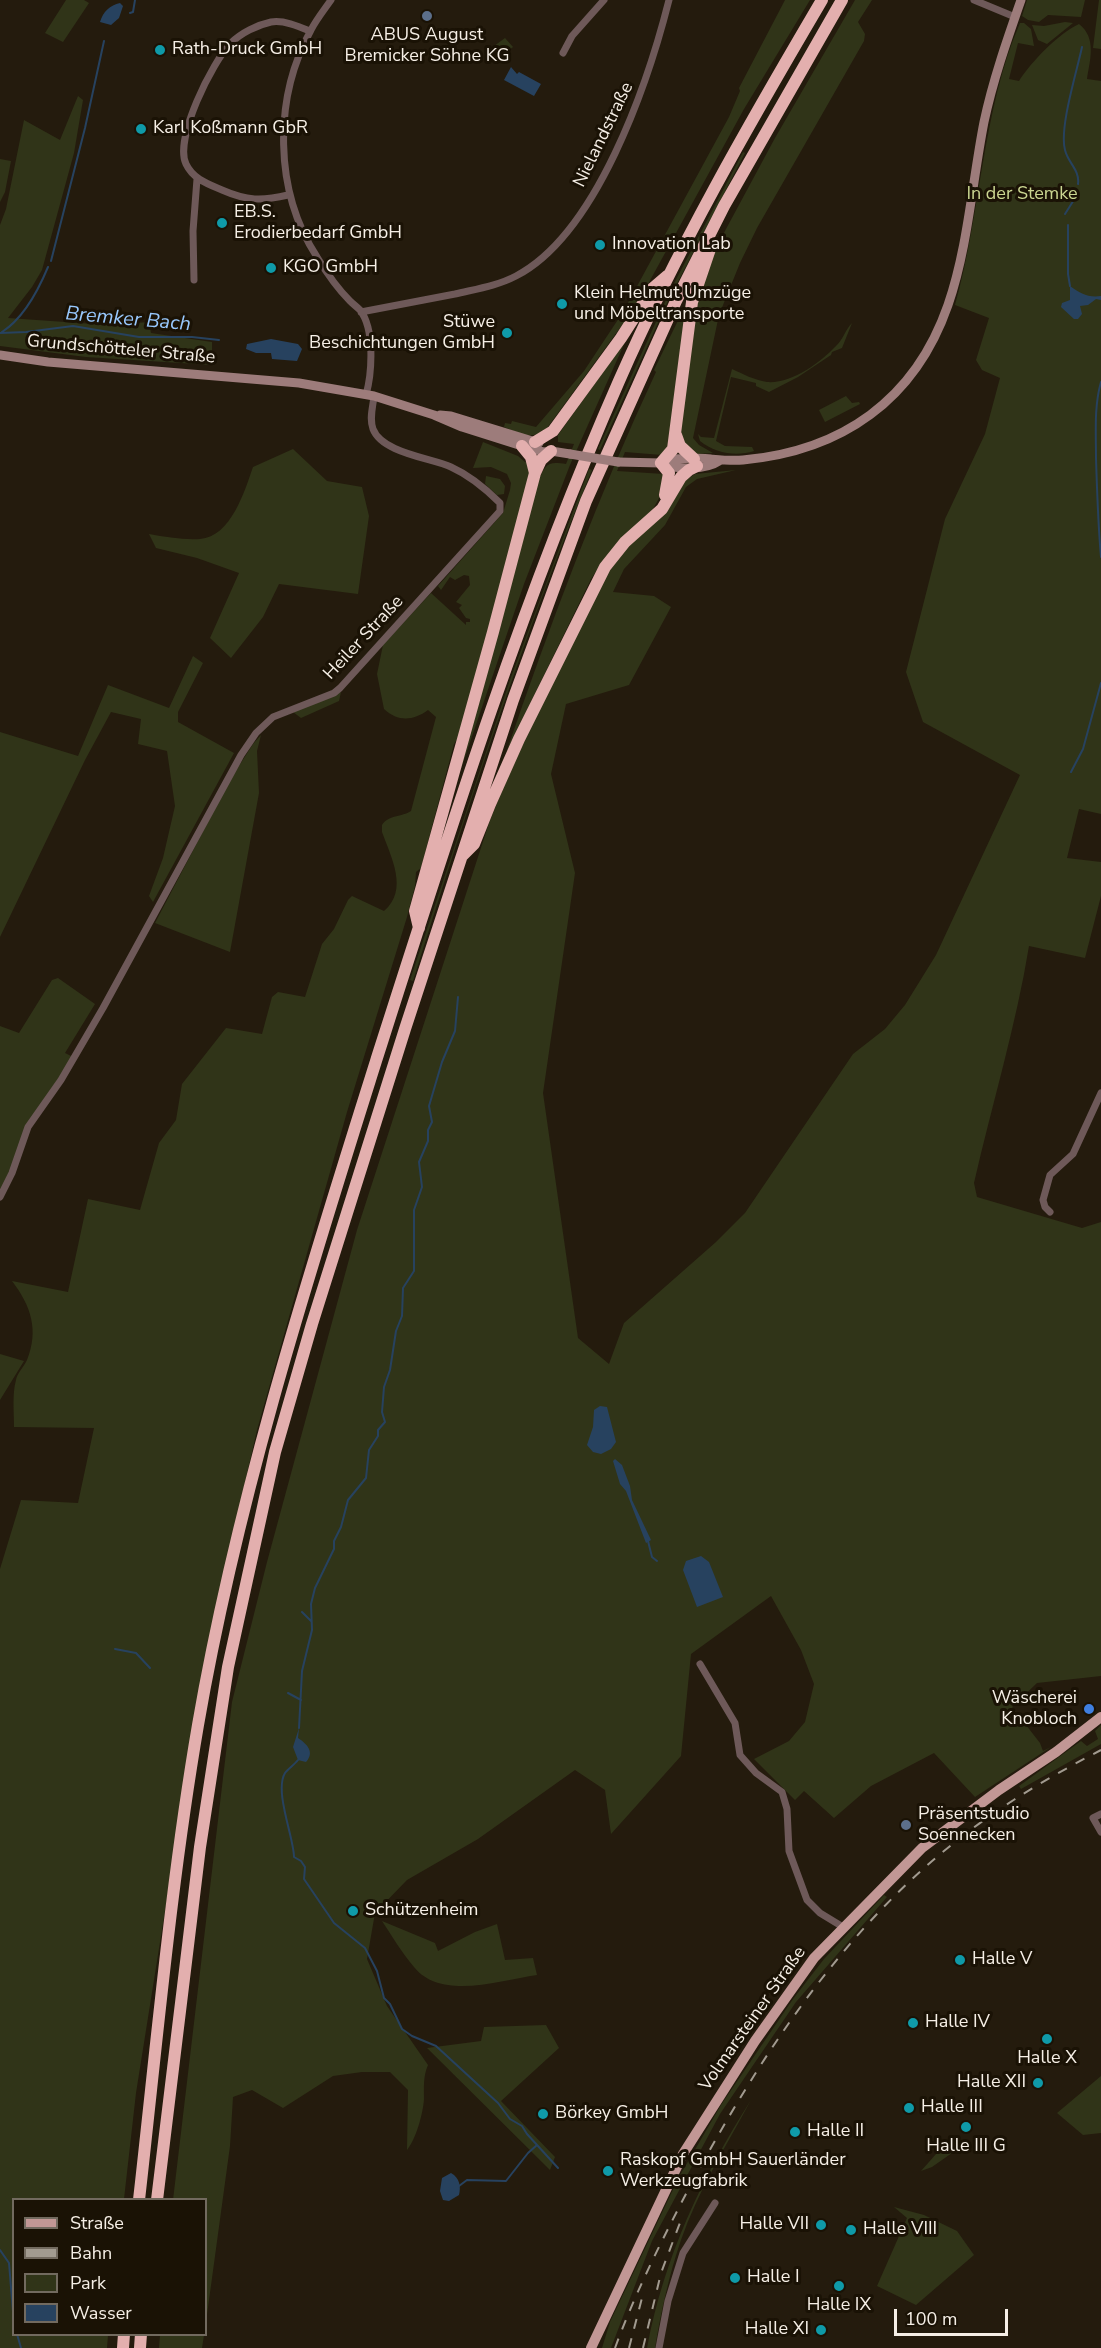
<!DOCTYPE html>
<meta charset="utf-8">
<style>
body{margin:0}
#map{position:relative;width:1101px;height:2348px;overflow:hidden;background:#241b0d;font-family:"Nunito Sans",sans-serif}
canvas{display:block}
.legend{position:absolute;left:12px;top:2198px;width:195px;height:138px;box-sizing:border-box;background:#1a1205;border:2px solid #726a5f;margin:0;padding:8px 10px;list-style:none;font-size:18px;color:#f6efe6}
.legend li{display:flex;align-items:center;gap:12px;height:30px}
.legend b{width:30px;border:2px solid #726a5f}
.scale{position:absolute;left:894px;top:2309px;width:114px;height:27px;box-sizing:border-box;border:3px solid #f6efe6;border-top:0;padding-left:8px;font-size:18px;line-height:21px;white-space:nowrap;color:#f6efe6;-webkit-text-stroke:4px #1a1205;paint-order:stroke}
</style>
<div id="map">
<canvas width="1101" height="2348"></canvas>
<ul class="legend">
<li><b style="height:8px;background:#c29795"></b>Straße</li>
<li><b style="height:8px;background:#a29b90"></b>Bahn</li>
<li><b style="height:16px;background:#303418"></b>Park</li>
<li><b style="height:16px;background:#27425f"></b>Wasser</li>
</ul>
<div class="scale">100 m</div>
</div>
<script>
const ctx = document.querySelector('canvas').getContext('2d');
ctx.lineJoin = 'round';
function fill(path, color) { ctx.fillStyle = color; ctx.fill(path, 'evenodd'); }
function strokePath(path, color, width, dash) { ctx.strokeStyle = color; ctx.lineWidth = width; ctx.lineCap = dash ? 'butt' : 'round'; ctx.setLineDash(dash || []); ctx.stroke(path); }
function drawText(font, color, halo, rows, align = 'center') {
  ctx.font = font + ' "Nunito Sans",sans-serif'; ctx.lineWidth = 6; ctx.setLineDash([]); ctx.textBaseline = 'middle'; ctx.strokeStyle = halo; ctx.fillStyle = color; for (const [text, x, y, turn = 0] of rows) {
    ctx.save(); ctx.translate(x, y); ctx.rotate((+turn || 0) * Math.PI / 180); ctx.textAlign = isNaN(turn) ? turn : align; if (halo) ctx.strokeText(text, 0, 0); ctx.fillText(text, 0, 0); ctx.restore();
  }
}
fill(new Path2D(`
 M66 0H84L89 3 63 42 45 33Z
 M785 0H810L744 109 636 306 547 428C531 441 522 434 504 427L505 423 511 424 512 421 536 427 584 371 623 312 729 117 740 91 739 88Z
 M855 0H872L858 22 865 34 864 41 757 228 740 263 719 315 693 438 699 445 713 453 696 454 687 449 680 431 693 316 711 259 726 229 775 138Z
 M1027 0H1085L1081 17 1048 15 1039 22 1028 20 1022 16Z
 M1099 0H1101V49L1093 48Z
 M1065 22 1073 23 1047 44 1038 40 1032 25 1044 26Z
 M1020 23H1024L1031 29 1034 46 1018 43 1009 79 1019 81C1031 62 1059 33 1079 24 1097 38 1090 60 1087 79L1101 81V814L1079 809 1067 858 1101 862V896L1085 958 1029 946C1016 1026 992 1104 974 1183L977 1197 1082 1228 1101 1222V1676L1037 1683 1012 1707 1040 1743 1043 1751 1051 1747 975 1797 934 1753 871 1786 834 1818 804 1791 795 1800 754 1759 789 1741 805 1722 814 1684 801 1650 771 1596 691 1654 681 1756 611 1834 605 1790 575 1770 478 1839 407 1880 375 1913 367 1959 387 2006 428 2065C423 2076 424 2088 424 2099 423 2114 416 2139 407 2150L408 2090 390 2072H362L333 2076 283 2108 252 2090 233 2097 230 2146 206 2322V2200H173L232 1702 267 1562 357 1230 489 823 512 766 608 570 681 483 695 474 736 470 697 479 686 487 665 525 624 569 613 592 654 596 671 607 629 685 566 704 551 774 575 873 543 1093 578 1338 609 1364 624 1323 716 1242 745 1213 853 1054 885 1029 905 1005 936 955 1020 775 923 722 906 672 945 519 985 434 1000 378 982 370 976 360 989 318 955 305C981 214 982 110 1020 23Z
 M505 38 513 47 494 62 486 52Z
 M78 96 83 100 74 153 42 270 32 287 8 318 108 325 149 322 151 333 212 342V365L86 357 0 346V225L6 209 24 120 60 140Z
 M743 152 745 153 668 301 600 450 598 449 670 291Z
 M0 159 11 161 5 192 0 202Z
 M686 304 671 443 662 455 625 452 617 471 664 474 663 491 653 509 601 564 591 579 506 753C550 624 599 494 656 372L654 370Z
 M852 323 842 348 832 352 831 355 798 377 769 392 756 386V383L731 377 716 441 725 446 752 447 754 451C736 457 715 453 700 441L698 434 701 437 714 438 732 369C743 374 754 380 767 382 791 384 820 363 836 346 843 340 845 330 852 323Z
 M626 340 570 465 524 584 451 798 538 481C546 464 547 461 566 464L574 444 558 442V435Z
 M846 396 852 403 859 402 860 404 825 422 819 410Z
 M483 442 518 456 525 462 528 461 531 470 460 735 454 744 421 868 416 872 415 886 407 917 347 1112 257 1430 206 1653 136 2093 124 2199 14 2200V2334L108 2335 107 2348H0V1569L21 1500 78 1503 94 1428 14 1427C14 1413 12 1394 16 1380 17 1373 24 1367 27 1360 39 1330 31 1306 12 1281L68 1292 88 1199 140 1210 159 1143 176 1120 182 1084 226 1028 262 1034 272 997 278 992 305 997 322 944 334 929 348 900 352 896 384 911C409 890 391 857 382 832V825C388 815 402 817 411 811L436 717 428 710C413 721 398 722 384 709L377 674 383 645 431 593 466 625V622H470V619L466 618 459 608 462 605 456 602 470 585 469 576 464 575 455 580 450 577 441 590 438 586 503 513 510 490 511 483 507 474 491 467 473 468Z
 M293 449 327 481 362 487 369 516 358 594 279 584 263 617 231 658 210 638 239 573 197 558 156 548 149 534C166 537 183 540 200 539 231 537 245 490 253 467Z
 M589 469 592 470C523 637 467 809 413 981L410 980 511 677Z
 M486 476 500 479 505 486 504 494 497 495 485 484Z
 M193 656 203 663 178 712V722L234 753 153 902 149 896 163 858 175 806 167 751 138 744 141 719 111 712 85 760 0 937V732L78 756 108 685 169 708Z
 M341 692 339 701 301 718 293 712Z
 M261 735 257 751 259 793 230 952 155 923 230 780 253 744Z
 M58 978 95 1004 65 1053 73 1057 43 1101 0 1194V1026L19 1033 52 980Z
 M0 1354 24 1361 0 1400Z
 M1101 1725V1744L1021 1789 1019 1786 1081 1741 1087 1746 1098 1739 1095 1731Z
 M884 1895 887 1897 796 2002 720 2114 652 2241 611 2348H602L610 2322 679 2177 721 2105 793 1999 824 1959Z
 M382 1921 435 1943 438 1951 475 1932 497 1924 505 1960 533 1958 537 1975C501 1980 441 2001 414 1967 402 1953 392 1936 382 1921Z
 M546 2025 559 2048 501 2101 555 2157 550 2170 427 2048 481 2041 484 2027Z
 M1101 2076V2133L1083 2135 1057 2113Z
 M751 2100C726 2146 698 2191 681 2240 669 2275 661 2312 655 2348H647C664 2257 702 2177 751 2100Z
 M944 2145 952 2153 932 2167 921 2171Z
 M894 2207 924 2215 957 2231 974 2255 916 2305 877 2286 907 2218Z
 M160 2335H204L202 2348H159Z`), '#303418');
fill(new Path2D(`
 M120 3 123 6 119 18 111 25 100 22C103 12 110 5 120 3Z
 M511 67 517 74 519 72 541 84 534 96 504 80Z
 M1070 286C1080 293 1088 298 1101 296V300L1096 299 1088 305 1080 306 1082 314 1078 319H1074L1061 307 1062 303 1070 300Z
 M271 339 298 344 302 349 297 361 272 359 271 353H256L246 349 247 344Z
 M600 1406 607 1407 616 1442 611 1449 601 1454 593 1452 587 1445 593 1427 594 1410Z
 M615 1459 622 1465 630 1486 632 1500 651 1540 646 1543 626 1491 620 1484 613 1461Z
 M701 1556 709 1562 723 1597 697 1607 683 1570 686 1561Z
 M299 1728 298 1738C307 1744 315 1752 306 1762L298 1760 293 1747Z
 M451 2173C460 2178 461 2187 459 2195L449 2201 443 2200 440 2191 442 2178Z`), '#27425f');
strokePath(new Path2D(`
 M130 13 133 12 135 0
 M1078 184C1080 170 1068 163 1065 150 1059 128 1077 71 1082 47
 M1065 214 1077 195
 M1068 225V274L1070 286
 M51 261 85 128 104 41
 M2 332C24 318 38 291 48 267
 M0 333 26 332 73 326 139 337H192L219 340
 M1101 382C1094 406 1096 433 1096 458 1097 491 1098 524 1101 557
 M1071 772 1083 749 1101 683
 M648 1541 652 1557 657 1561
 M302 1612 311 1621
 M115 1649 136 1653 150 1668
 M288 1693 301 1700
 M299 1728 302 1671 312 1630 311 1604 315 1588 334 1549V1541L341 1527 348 1500 366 1478 369 1450 378 1436V1430L385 1422 382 1412 384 1387 390 1370 396 1331 402 1316 403 1288 414 1271V1210L422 1187 419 1162 428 1141V1130L432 1122 429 1106 442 1062 455 1031 458 997
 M298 1760C294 1765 288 1769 285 1773 274 1791 294 1838 294 1857L301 1861 305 1867 304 1879 334 1923 365 1948 377 1971 384 1998 390 2004 402 2029 412 2036 436 2046 498 2103 510 2119 522 2126 527 2134 558 2168
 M459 2186 467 2180 506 2181 528 2153 537 2145
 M0 2250 9 2263 14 2324
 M17 2334 21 2348`), '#27425f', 2);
strokePath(new Path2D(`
 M331 0C324 10 316 20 311 30 273 99 274 191 317 257 326 272 338 289 350 301 353 304 357 307 360 310 375 329 372 373 366 395
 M974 0 1015 17
 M563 53 572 36 604 0
 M288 195C262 201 247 201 222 190 208 184 193 179 186 164 174 139 212 62 231 43 241 33 257 25 271 22 284 20 298 26 310 31
 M194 280 193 231 197 179
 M361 312C393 306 424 300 455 294 476 289 497 286 516 276 597 234 648 83 669 0
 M0 1197 12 1173 28 1127 61 1080 103 1008 241 755 256 733 273 717 334 693 340 688 500 511V503C486 489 471 476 451 467 431 458 382 453 373 429 369 418 373 407 374 396
 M1050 1212 1045 1207 1043 1200 1050 1175 1073 1154 1101 1093
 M700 1664 735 1723 740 1755 756 1773 782 1792 787 1809 789 1851 807 1900 820 1913 843 1927
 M1101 1814 1093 1818 1101 1832
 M659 2348 668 2301 683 2253 715 2203`), '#6e5959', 7);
strokePath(new Path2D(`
 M0 355 48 362 299 383 374 396 434 415 462 427 522 446 544 452 551 451 570 454
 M440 415 451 416 539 443
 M618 462 661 463 670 459C684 459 698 457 711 459 722 460 732 461 743 460 842 451 915 400 948 305 968 247 972 183 984 122 993 80 1007 40 1021 0
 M661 463C675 470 706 470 719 461`), '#9d7c7b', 9);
strokePath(new Path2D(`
 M591 2348 683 2154 755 2041 814 1958 922 1848 999 1790 1056 1752 1101 1717`), '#c29795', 10);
strokePath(new Path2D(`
 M676 435 680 446 694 459
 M535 442 553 431 621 338 653 288 667 276
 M522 446 531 457 535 473
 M665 495 669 473 661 463 673 449 692 302 711 246
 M463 855 474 844 490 804 519 739 605 567 625 542 662 509 681 477 689 470 697 466
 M419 928 415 911 493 632 535 473 541 460 551 451
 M139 2200C157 2041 171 1882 198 1725 237 1499 307 1280 376 1061 449 832 522 601 619 381 677 249 749 124 822 0
 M157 2200 200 1847 228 1667 275 1452 312 1324 405 1029 513 700 586 501 676 301 724 206 842 0
 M123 2348 124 2334
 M140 2348 141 2334`), '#e3afae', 12);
strokePath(new Path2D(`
 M615 2348C635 2293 662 2240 689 2188 758 2059 843 1929 959 1839 1003 1804 1051 1776 1101 1750
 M629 2348 642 2298
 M643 2348 661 2273 681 2220`), '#a29b90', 2, [10, 10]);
strokePath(new Path2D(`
 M570 454 618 462`), '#9d7c7b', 9);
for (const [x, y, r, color] of [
 [427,16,6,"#5c6f8a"],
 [160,50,6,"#0f9aa8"],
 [141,129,6,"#0f9aa8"],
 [222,223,6,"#0f9aa8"],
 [600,245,6,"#0f9aa8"],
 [271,268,6,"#0f9aa8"],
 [562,304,6,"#0f9aa8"],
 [507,333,6,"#0f9aa8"],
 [1089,1709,6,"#3f7fe0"],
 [906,1825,6,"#5c6f8a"],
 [353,1911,6,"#0f9aa8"],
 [960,1960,6,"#0f9aa8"],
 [913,2023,6,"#0f9aa8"],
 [1047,2039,6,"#0f9aa8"],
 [1038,2083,6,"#0f9aa8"],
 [909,2108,6,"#0f9aa8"],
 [543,2114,6,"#0f9aa8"],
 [966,2127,6,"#0f9aa8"],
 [795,2132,6,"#0f9aa8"],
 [608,2171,6,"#0f9aa8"],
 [821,2225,6,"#0f9aa8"],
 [851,2230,6,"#0f9aa8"],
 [735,2278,6,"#0f9aa8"],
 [839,2286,6,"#0f9aa8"],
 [821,2330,6,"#0f9aa8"]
]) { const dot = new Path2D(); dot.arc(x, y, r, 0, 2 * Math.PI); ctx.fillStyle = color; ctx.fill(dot); strokePath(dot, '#1a1205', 2); }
drawText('18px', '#f6efe6', '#1a1205', [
 ["ABUS August",427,36,"center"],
 ["Bremicker Söhne KG",427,57,"center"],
 ["Rath-Druck GmbH",172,50],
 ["Karl Koßmann GbR",153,129],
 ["EB.S.",234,213],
 ["Erodierbedarf GmbH",234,234],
 ["Innovation Lab",612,245],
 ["KGO GmbH",283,268],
 ["Klein Helmut Umzüge",574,294],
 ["und Möbeltransporte",574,315],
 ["Stüwe",495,323,"right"],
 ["Beschichtungen GmbH",495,344,"right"],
 ["Wäscherei",1077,1699,"right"],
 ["Knobloch",1077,1720,"right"],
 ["Präsentstudio",918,1815],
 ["Soennecken",918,1836],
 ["Schützenheim",365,1911],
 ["Halle V",972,1960],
 ["Halle IV",925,2023],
 ["Halle X",1047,2059,"center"],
 ["Halle XII",1026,2083,"right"],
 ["Halle III",921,2108],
 ["Börkey GmbH",555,2114],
 ["Halle II",807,2132],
 ["Halle III G",966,2147,"center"],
 ["Raskopf GmbH Sauerländer",620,2161],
 ["Werkzeugfabrik",620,2182],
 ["Halle VII",809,2225,"right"],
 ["Halle VIII",863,2230],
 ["Halle I",747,2278],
 ["Halle IX",839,2306,"center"],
 ["Halle XI",809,2330,"right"]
], 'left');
drawText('18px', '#f6efe6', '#1a1205', [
 ["Nielandstraße",604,135,-64],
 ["Grundschötteler Straße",121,350,5],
 ["Heiler Straße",364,638,-47],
 ["Volmarsteiner Straße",753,2019,-55]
]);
drawText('18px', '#cbd691', '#1a1205', [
 ["In der Stemke",1022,195]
]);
drawText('italic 20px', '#98c8fd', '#1a1205', [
 ["Bremker Bach",128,320,5]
]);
</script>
